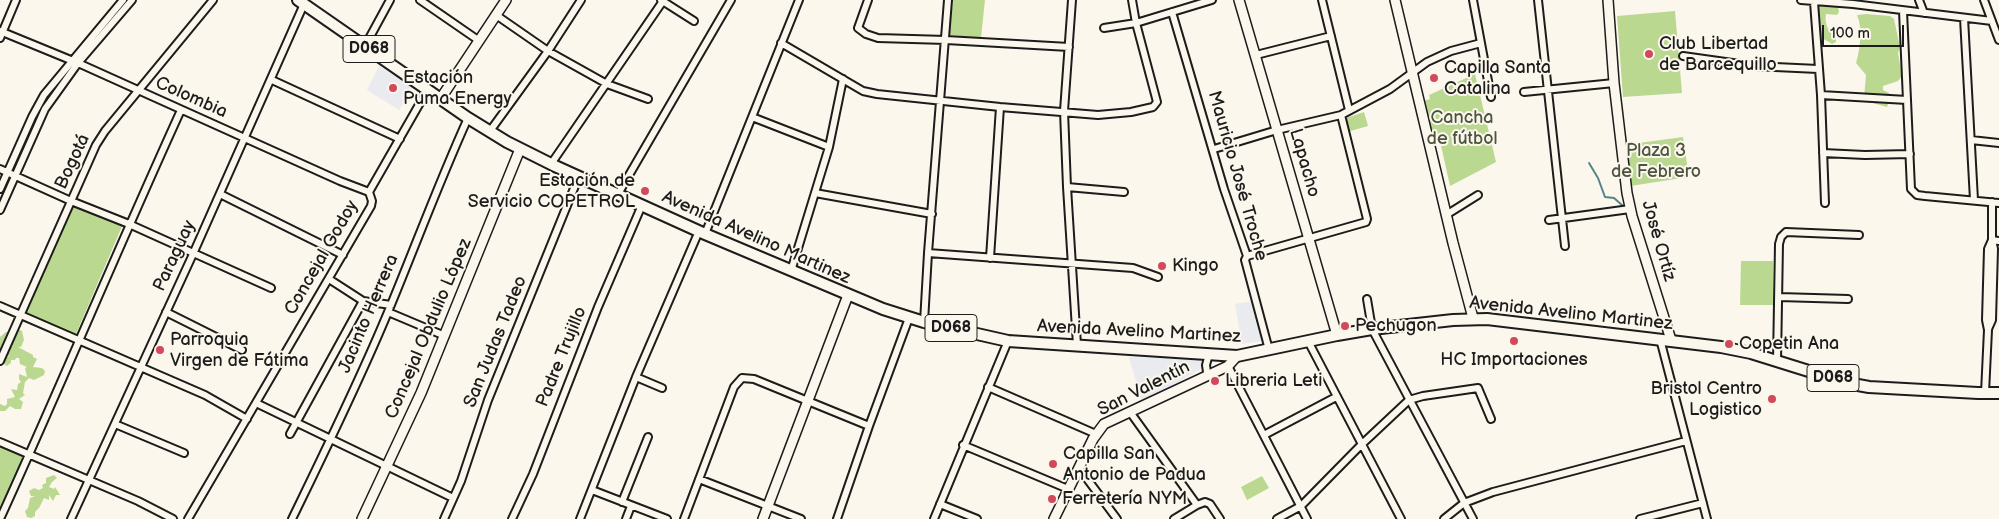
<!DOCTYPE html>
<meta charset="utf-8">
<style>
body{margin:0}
#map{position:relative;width:1999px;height:519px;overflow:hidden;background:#fbf7ec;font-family:"Balsamiq Sans",sans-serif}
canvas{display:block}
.scale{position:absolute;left:1822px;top:25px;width:82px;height:22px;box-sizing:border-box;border:2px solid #1c1c1c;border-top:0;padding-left:6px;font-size:15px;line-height:18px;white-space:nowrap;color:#1c1c1c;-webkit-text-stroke:4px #fbf7ec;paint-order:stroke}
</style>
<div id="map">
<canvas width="1999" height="519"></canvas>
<div class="scale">100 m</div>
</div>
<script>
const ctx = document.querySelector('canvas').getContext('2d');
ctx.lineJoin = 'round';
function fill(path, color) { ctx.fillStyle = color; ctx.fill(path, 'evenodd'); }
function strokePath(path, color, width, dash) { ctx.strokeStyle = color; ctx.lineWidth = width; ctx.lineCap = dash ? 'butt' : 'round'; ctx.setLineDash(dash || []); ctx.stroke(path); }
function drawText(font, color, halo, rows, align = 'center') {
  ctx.font = font + ' "Balsamiq Sans",sans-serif'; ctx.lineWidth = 4; ctx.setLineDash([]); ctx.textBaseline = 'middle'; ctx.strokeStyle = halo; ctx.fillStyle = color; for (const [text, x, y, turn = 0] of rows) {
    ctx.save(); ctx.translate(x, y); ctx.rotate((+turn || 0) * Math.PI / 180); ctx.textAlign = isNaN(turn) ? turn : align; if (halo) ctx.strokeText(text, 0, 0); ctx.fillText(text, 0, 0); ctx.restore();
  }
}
fill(new Path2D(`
 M379 66 413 88 399 110 367 90Z
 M1252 301 1262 341 1242 344 1235 304Z
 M1129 357 1201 359V369L1142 403Z`), '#eaebef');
fill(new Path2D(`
 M953 0H985L981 38 949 35Z
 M1831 4 1838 7 1839 12 1837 15 1826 14C1824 24 1829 32 1836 37V42L1832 44C1829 41 1821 39 1819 35 1814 27 1822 23 1815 12L1817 5Z
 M1675 11 1682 93 1623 97 1617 16Z
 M1866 14 1890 16 1894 19 1900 47 1898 53 1902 76 1898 81 1883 86V90L1889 93 1890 99 1887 107 1869 102 1864 98 1866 75 1856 63C1860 49 1863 29 1857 15Z
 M1475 74 1496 162 1450 186 1440 141 1434 142 1423 101 1430 99 1429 95Z
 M1364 112 1368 126 1347 132 1343 119Z
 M1683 137 1689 177 1630 186 1624 145Z
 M70 203 123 224 76 334 23 313Z
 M1741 261H1773V305H1740Z
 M17 329 22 331 24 340 21 347H18L33 355V357L37 359 33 367 42 368 45 371 44 375 34 380 29 378 25 382 23 393 25 395 19 399 23 402 21 409H15L10 406 5 411H0V404L5 406 7 404V399L15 397 11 389 17 390 18 384 21 382 19 379V374L27 377 25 368 27 367 20 364 19 358H16L15 360H11V363L7 366 1 362 3 357H9L6 353 10 352V350L7 348 0 352V337L6 332Z
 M0 446 25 457 0 513Z
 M54 475 57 478 52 482 49 487 54 489 55 487 60 495H56L53 501 49 495V500L44 498 39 508 35 512V516L31 518 27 517 25 511 28 508 30 498 35 496H31L29 491 34 488 39 490 43 488 42 485 46 483V478Z
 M1262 476 1269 488 1247 500 1241 487Z`), '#bbd891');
strokePath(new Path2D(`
 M1589 163 1598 178 1605 197 1614 198 1623 206`), '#55858a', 2);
const minor = new Path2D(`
 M420 0 478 40
 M661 0 694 21
 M868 0 858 28 866 34 878 38 946 40 1069 47
 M1072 0 1064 111 1067 187 1077 345
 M1322 0 1349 110
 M1473 0 1491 97
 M1538 0 1565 246
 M1801 0 1853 4 1992 21
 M1919 0 1924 13
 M1984 0 1999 40
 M1814 2 1821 95 1825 203
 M1903 11 1911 189 1917 195 1925 196 1999 203
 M1172 12 1224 189 1247 256 1245 260 1269 350
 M496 15 548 51 607 84 648 99
 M1964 18 1974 200
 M1104 28 1136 23 1212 0
 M0 31 78 63 340 181 369 192
 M0 38 16 0
 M781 43 863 91 877 94 1000 107 1098 115 1131 112 1153 107 1157 102 1136 23 1132 0
 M365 46 390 0
 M1256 55 1331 36
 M1683 56 1754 66 1818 69
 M272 80 400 139
 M1524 92 1614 83
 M1821 95 1907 100
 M752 117 829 147
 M490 131 548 51 581 0
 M1971 140 1999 143
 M1214 149 1277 130 1341 115 1390 89 1427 62 1451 51 1481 43
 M1823 153 1865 155 1910 154
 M551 164 663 1
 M0 169 71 201 129 224 271 288
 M1067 187 1124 192
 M0 189 32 117 44 95 123 0
 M815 193 932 214
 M220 194 343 255
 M618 194 731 0
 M0 210 45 109 78 63 132 0
 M1446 215 1478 195
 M1549 220 1630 209
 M705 234 799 0
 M928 253 1133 268 1158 277
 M1247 256 1366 222 1367 219 1341 115
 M990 258 1000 107
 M791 271 829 147 843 79
 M329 279 363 301 391 305
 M1779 297 1848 299
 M1367 299 1372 329 1473 519
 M0 306 205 395 247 419
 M166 312 242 350
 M388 312 445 336
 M924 322 928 253 948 0
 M1988 329 1992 320 1994 249 1992 240V202
 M1660 339 1707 519
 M1308 341 1401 519
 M1209 354 1206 365 1207 372 1209 374
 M0 361 96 145 105 131 213 0
 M1777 361 1779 244 1781 237 1786 232 1859 235
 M1228 366 1307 519
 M636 377 662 388
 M988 387 1096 434
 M1985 393 1988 330 1986 320 1988 249 1992 240 1999 241
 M256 403 453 498
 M1130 412 1197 505 1205 502 1210 504 1220 519
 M115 424 184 453
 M290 434 363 301
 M1264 435 1336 397
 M0 442 138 501 173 519
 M963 445 1068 489
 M1079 468 1117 519
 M699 479 801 519
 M592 490 667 519
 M622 502 648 437
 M940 504 977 519
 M0 519C62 383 119 246 181 110
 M71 519 193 254 304 4
 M188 519 371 206 372 201 369 192 428 89
 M292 519C325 451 359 382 388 312 415 247 439 182 468 118
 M444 519 461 481 488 400 579 176
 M512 519 533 474 598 307 642 205
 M580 519 636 377 699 231
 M626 519 631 506
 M684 519 734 387 742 378 754 379 869 426
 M837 519 869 426 909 318
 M934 519 1008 341
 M1174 519 1197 505
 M1277 519 1301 506 1361 445 1409 400 1423 396 1478 388 1491 419
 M1444 519 1464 503 1493 492 1686 441
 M1640 519 1703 503`);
const tertiary = new Path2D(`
 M1239 0 1337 335
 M1608 0 1614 83 1627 193 1632 216 1671 340
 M362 519 421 393 520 149
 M763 519 848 295`);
const secondary = new Path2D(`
 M1395 0 1453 243 1473 318
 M441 98 506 0
 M1054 519 1093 439 1104 424 1228 366 1237 356`);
const primary = new Path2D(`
 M298 0 468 118 507 142 555 166 705 234 883 309 924 322 1008 341 1237 356 1337 335 1372 329 1453 320 1487 319 1721 347 1751 353 1847 383 1869 387 1978 393H1999`);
strokePath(minor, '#1c1c1c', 10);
strokePath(tertiary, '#1c1c1c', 12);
strokePath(secondary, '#1c1c1c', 12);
strokePath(primary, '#1c1c1c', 14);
strokePath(minor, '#fbf7ec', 6);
strokePath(tertiary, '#fbf7ec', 9);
strokePath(secondary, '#fbf7ec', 9);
strokePath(primary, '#fbf7ec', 10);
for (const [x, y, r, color] of [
 [1649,54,5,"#d1495b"],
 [1434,78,5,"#d1495b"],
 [393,88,5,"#d1495b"],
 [645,191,5,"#d1495b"],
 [1162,266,5,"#d1495b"],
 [1345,326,5,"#d1495b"],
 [1514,341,5,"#d1495b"],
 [1729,344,5,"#d1495b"],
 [160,350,5,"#d1495b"],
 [1215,381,5,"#d1495b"],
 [1772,399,5,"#d1495b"],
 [1053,464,5,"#d1495b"],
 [1052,499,5,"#d1495b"]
]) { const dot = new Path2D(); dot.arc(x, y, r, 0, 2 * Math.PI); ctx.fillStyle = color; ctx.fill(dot); strokePath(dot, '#fbf7ec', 2); }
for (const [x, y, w] of [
 [369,49,52],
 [951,328,52],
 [1833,378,52]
]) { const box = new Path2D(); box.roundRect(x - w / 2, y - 13.5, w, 27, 4); ctx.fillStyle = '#fbf7ec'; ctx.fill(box); strokePath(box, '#1c1c1c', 1); }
drawText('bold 16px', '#1c1c1c', null, [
 ["D068",369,49],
 ["D068",951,328],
 ["D068",1833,378]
]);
drawText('18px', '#1c1c1c', '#fbf7ec', [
 ["Club Libertad",1659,44],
 ["de Barcequillo",1659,65],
 ["Capilla Santa",1444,68],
 ["Catalina",1444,89],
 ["Estación",403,78],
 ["Puma Energy",403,99],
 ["Estación de",635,181,"right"],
 ["Servicio COPETROL",635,202,"right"],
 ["Kingo",1172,266],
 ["Pechugon",1355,326],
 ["Parroquia",170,340],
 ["Virgen de Fátima",170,361],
 ["Copetin Ana",1739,344],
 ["HC Importaciones",1514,360,"center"],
 ["Libreria Leti",1225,381],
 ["Bristol Centro",1762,389,"right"],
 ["Logistico",1762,410,"right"],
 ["Capilla San",1063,454],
 ["Antonio de Padua",1063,475],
 ["Ferretería NYM",1062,499]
], 'left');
drawText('18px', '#1c1c1c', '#fbf7ec', [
 ["Colombia",191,98,24],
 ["Bogotá",73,162,-65],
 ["Lapacho",1304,163,74],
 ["Mauricio José Troche",1237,176,74],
 ["Avenida Avelino Martinez",756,238,24],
 ["José Ortíz",1658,241,74],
 ["Paraguay",175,256,-65],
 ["Concejal Godoy",322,258,-60],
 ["Jacinto Herrera",369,314,-67],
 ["Avenida Avelino Martinez",1571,314,6],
 ["Concejal Obdulio López",429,329,-67],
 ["Avenida Avelino Martinez",1139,332,3],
 ["San Judas Tadeo",496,342,-68],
 ["Padre Trujillo",562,357,-68],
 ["San Valentín",1144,389,-27]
]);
drawText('18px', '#4c543f', '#fbf7ec', [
 ["Cancha",1462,118],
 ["de fútbol",1462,139],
 ["Plaza 3",1656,151],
 ["de Febrero",1656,172]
]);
</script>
